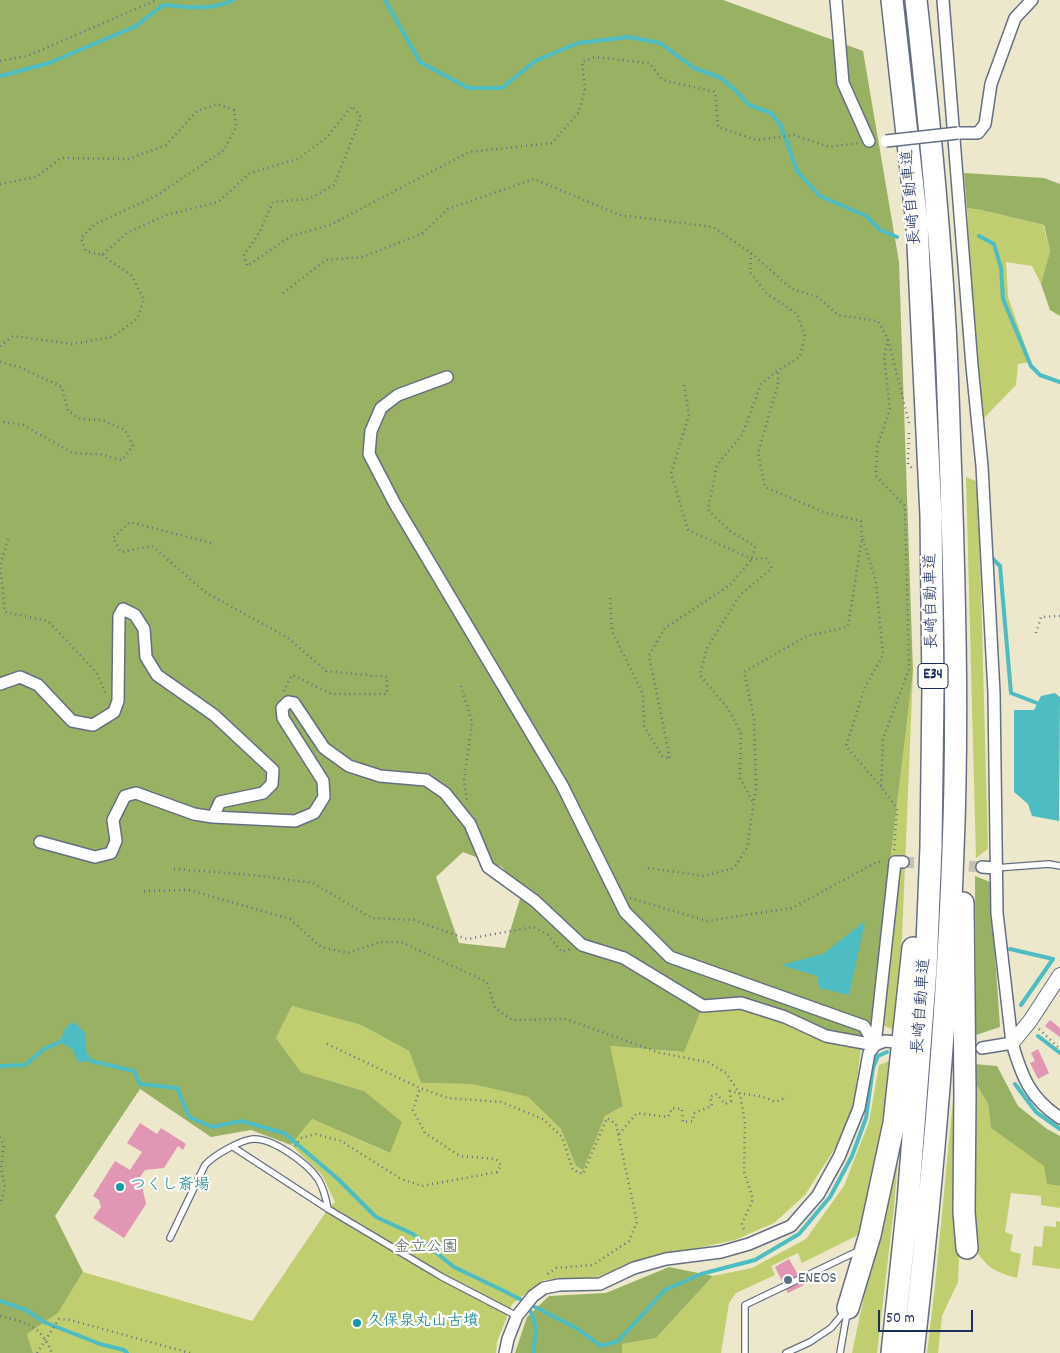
<!DOCTYPE html>
<meta charset="utf-8">
<style>
body{margin:0}
#map{position:relative;width:1060px;height:1353px;overflow:hidden;background:#ede7cc;font-family:Dekko,sans-serif}
canvas{display:block}
.scale{position:absolute;left:878px;top:1310px;width:95px;height:22px;box-sizing:border-box;border:2px solid #1b2f5e;border-top:0;padding-left:6px;font-size:15px;line-height:18px;white-space:nowrap;color:#1b2f5e;-webkit-text-stroke:4px #fdfcf7;paint-order:stroke}
</style>
<div id="map">
<canvas width="1060" height="1353"></canvas>
<div class="scale">50 m</div>
</div>
<script>
const ctx = document.querySelector('canvas').getContext('2d');
ctx.lineJoin = 'round';
function fill(path, color) { ctx.fillStyle = color; ctx.fill(path, 'evenodd'); }
function strokePath(path, color, width, dash) { ctx.strokeStyle = color; ctx.lineWidth = width; ctx.lineCap = dash ? 'butt' : 'round'; ctx.setLineDash(dash || []); ctx.stroke(path); }
function drawText(font, color, halo, rows, align = 'center') {
  ctx.font = font + ' Dekko,"Klee One",sans-serif'; ctx.lineWidth = 4.5; ctx.setLineDash([]); ctx.textBaseline = 'middle'; ctx.strokeStyle = halo; ctx.fillStyle = color; for (const [text, x, y, turn = 0] of rows) {
    ctx.save(); ctx.translate(x, y); ctx.rotate((+turn || 0) * Math.PI / 180); ctx.textAlign = isNaN(turn) ? turn : align; if (halo) ctx.strokeText(text, 0, 0); ctx.fillText(text, 0, 0); ctx.restore();
  }
}
fill(new Path2D(`
 M967 208 981 210 1043 225 1050 251 1041 284 1032 266 1006 262 1008 297 1031 362 1018 364 1016 385 984 418 973 325Z
 M966 477 978 482 988 849 976 858Z
 M913 672 902 937 894 1030 871 1020Z
 M742 1000 862 1040 854 1101 839 1142 805 1195 774 1223 735 1240 640 1260 597 1277 544 1280 512 1304 497 1342 496 1353H33L27 1334 58 1313 83 1272 252 1321 328 1209 335 1202 322 1175 291 1145 312 1119 389 1153 364 1091 301 1072 276 1038 292 1006 361 1025 409 1051 421 1083 472 1084 528 1097 561 1129 576 1166 582 1170 605 1116 623 1106 609 1046 683 1052 704 1003Z
 M893 1059 862 1233 802 1263 798 1253 771 1266 775 1275 736 1293 729 1303 721 1353H622V1344L656 1338 713 1276 752 1268 806 1239 844 1186 869 1122 879 1065Z
 M956 1068 960 1234 958 1282 942 1316 938 1353H927L935 1286Z
 M974 1080 988 1104 991 1128 1045 1166 1047 1184 1060 1186V1208L1041 1205V1196L1011 1193 1005 1232 1013 1235 1010 1251 1021 1254 1017 1278C996 1272 986 1268 974 1247Z
 M901 1122 894 1208 877 1353H852Z
 M1056 1221 1060 1222V1269L1032 1265 1034 1246 1042 1247 1044 1226 1056 1227Z`), '#c0ce6f');
fill(new Path2D(`
 M0 0H723L863 51 899 262 913 672 871 1020 862 1040 827 1033 786 1014 704 1003 684 1052 610 1046 623 1106 605 1116 583 1170 576 1166 561 1129 528 1097 472 1084 421 1083 409 1051 361 1025 292 1006 276 1038 301 1072 364 1091 402 1122 390 1153 312 1119 291 1145 251 1130 211 1137 140 1089 55 1216 83 1272 58 1313 27 1334 33 1353H0ZM463 852 502 867 522 892 505 948 459 943 436 877Z
 M964 173 1044 178 1060 184V316L1050 310 1041 284 1050 251 1044 225 981 210 967 208Z
 M975 876 990 882 1000 1027 976 1035Z
 M974 1064 997 1066 1018 1106 1047 1129 1060 1136V1186L1047 1184 1044 1166 991 1128 988 1104 974 1080Z
 M669 1267 713 1276 656 1338 622 1344V1353H515L527 1317 549 1296 606 1293Z`), '#98b162');
fill(new Path2D(`
 M1055 693 1060 697 1059 821 1032 816 1028 804 1014 792V710H1034L1041 696Z
 M865 921 849 995 819 988 817 976 781 965 823 954Z
 M74 1022 85 1033 86 1050 91 1061 78 1062 72 1049 59 1042 66 1027Z`), '#4ebdc3');
strokePath(new Path2D(`
 M385 0 420 62 468 88H502L535 61 578 43 629 37 660 43 694 68 721 78 735 90 749 105 771 113 781 126 797 171 820 196 866 216 880 230 897 237
 M0 76 49 63 136 26 163 5C187 7 211 11 233 0
 M979 236 994 244 1001 268 1003 299 1031 366 1040 375 1060 382
 M991 554V557L1000 566 1011 693 1037 703
 M1010 949 1053 959 1021 1005
 M1038 1036 1060 1053
 M88 1058 91 1061 134 1071 140 1084 177 1088 189 1117 212 1127 241 1121 284 1133 338 1179 376 1217 413 1234 454 1267 504 1291 576 1328 601 1346 618 1341 665 1290 701 1274 755 1260 799 1234 830 1197 852 1156 866 1118 873 1068 878 1056 887 1052
 M0 1066 25 1065 44 1049 62 1041
 M1015 1084 1036 1112 1060 1129
 M0 1301 26 1310 44 1322 100 1344 124 1350 127 1353
 M527 1305C538 1323 536 1333 533 1353`), '#4ebdc3', 4);
fill(new Path2D(`
 M1050 1020 1060 1028V1037L1045 1026Z
 M1038 1049 1049 1073 1038 1079 1030 1063 1035 1061 1031 1053Z
 M140 1123 157 1134 161 1128 186 1144 183 1150 178 1146 164 1168 145 1170 140 1177 146 1204 124 1238 93 1218 101 1207 99 1200 93 1196 115 1161 130 1170 142 1152 127 1143Z
 M789 1259 804 1285 788 1293 775 1267Z`), '#e196b3');
strokePath(new Path2D(`
 M903 862 982 867`), '#c3c2b6', 11, [11, 5.5]);
const service = new Path2D(`
 M995 868 1049 864 1060 866
 M233 1147 328 1209 442 1277 517 1316
 M170 1238 205 1165C213 1156 240 1140 253 1139 273 1138 307 1163 318 1179 324 1189 326 1198 328 1209
 M745 1353V1305L860 1250
 M786 1353 810 1342 831 1328 846 1310
 M840 1353 847 1313`);
const minor = new Path2D(`
 M836 0 843 83 869 141
 M943 0 972 366 982 466 994 693 997 913 1012 1043C1022 1077 1030 1098 1060 1118
 M958 133H978L985 124 991 84 1015 18 1032 0
 M447 377 398 395 381 408 371 431 369 454 395 504 562 785 625 912 670 957 864 1026 875 1045
 M0 684 20 677 38 685 72 721 93 725 114 712 118 701 119 616 123 609 135 615 144 629 146 657 157 675 214 715 273 770 272 784 263 793 220 802 213 817 295 821 314 813 324 797 323 781 283 718 282 708 288 702 294 703 324 748 349 766 380 776 426 780 445 793 470 824 488 867 535 901 582 945 624 958 703 1006 741 1003 785 1017 826 1036 875 1045 885 1041 895 1042
 M40 842 95 857 111 853 116 841 113 820 125 796 136 793 194 814 213 817
 M982 867 995 868
 M982 1048 1012 1043
 M505 1353 508 1339 517 1316 533 1296 544 1288 559 1285 600 1284 634 1268 666 1259 721 1252 749 1244 791 1226 818 1195 839 1157 859 1108 869 1053 875 1045 895 862H903`);
const tertiary = new Path2D(`
 M1012 1043 1030 1021 1060 975`);
const motorway = new Path2D(`
 M963 903 965 1093 964 1212 967 1248
 M848 1308 870 1235 894 1123 913 948
 M892 1353 908 1202 926 968 931 847 933 689 931 516 917 224 892 0
 M913 1353C932 1186 947 1019 953 850 958 728 955 605 951 482 949 430 948 378 945 326 939 217 928 108 916 0`);
strokePath(service, '#646f84', 8);
strokePath(minor, '#646f84', 14);
strokePath(tertiary, '#646f84', 16);
strokePath(motorway, '#646f84', 24);
strokePath(new Path2D(`
 M0 61 27 56 157 0
 M0 184 36 177 61 158 129 159 166 145 197 111 217 104 234 110 236 127 224 150 156 196 95 224 81 238 86 251 102 255 127 233 166 215 218 202 250 173 298 159 326 138 352 106 361 117 334 185 309 199 273 202 259 233 244 255 247 266 291 236 330 225 469 152 552 143 579 112 585 89 582 62 595 57 649 63 663 80 715 92 718 127 757 140 794 135 829 147 859 143
 M283 293 326 260 363 257 423 233 448 209 534 179 620 215 713 227 751 253 792 289 818 297 838 315 878 321 888 339 909 423
 M888 339 884 358 890 409 877 447 876 476 905 506 909 669 883 739 881 787 897 808 894 851
 M0 346 13 336 72 344 112 337 137 319 144 300 132 276 102 255
 M0 362 19 367 62 387 68 411 81 419 102 420 125 430 133 446 122 460 99 454 73 453 23 425 4 422 0 423
 M684 385 689 415 671 473 688 530 752 559 766 558 772 568 740 595 707 648 700 675 729 710 741 734 740 778 753 802
 M909 433 908 464 912 468
 M8 539 0 566 5 612 48 621 96 672 106 694
 M863 539 876 582 883 655 865 687 846 746 881 787
 M211 543 130 522 113 538 121 552 152 546 205 592 288 638 326 671 387 677V694H332L292 675 284 690 285 692
 M610 598 612 631 643 694 644 726 662 756 670 759 649 655 665 628 730 585 752 559 755 546 730 531 708 510 717 465 742 435 761 384 777 371 800 357 805 336 797 314 766 293 750 272 751 253
 M1036 633 1041 617 1060 616
 M461 686 472 722 464 780 467 801
 M648 868 704 876 734 868 747 848 756 788 754 718 744 672 807 636 848 627 862 537 861 521 826 513 765 487 758 453 778 384V372
 M174 869 252 875 313 883 372 918 414 920 467 939 533 927 547 934 562 952 571 949
 M144 891 189 890 290 919 321 947 348 953 380 942H401L487 982 495 1008 512 1020 566 1019 660 1053 708 1062 726 1073 740 1094 745 1123 744 1172 753 1199 742 1224 745 1233
 M630 898 707 921 792 908 877 862H883
 M1039 1029 1060 1049
 M327 1044 420 1088 448 1098 501 1102 543 1119 562 1137 573 1170 583 1174 607 1118 616 1124 637 1222 629 1241 593 1265 556 1268 546 1275
 M619 1134 637 1113 668 1117 672 1108 682 1109 683 1122 693 1121 694 1113 712 1106 710 1097 717 1094 725 1104 731 1101 730 1091C747 1096 758 1093 775 1102L787 1097
 M0 1137 4 1145 1 1168 5 1187 0 1205
 M295 1146 301 1138 315 1134 341 1141 401 1179 422 1186 497 1172 501 1165 496 1159 460 1156 425 1133 413 1110 420 1088
 M0 1316C28 1323 40 1325 52 1353
 M37 1353 59 1319 70 1320 190 1353`), '#646f84', 2.5, [1, 4]);
strokePath(service, '#fff', 5.5);
strokePath(minor, '#fff', 11);
strokePath(tertiary, '#fff', 14);
strokePath(motorway, '#fff', 21);
const minorBridge = new Path2D(`
 M886 141 958 133`);
strokePath(minorBridge, '#646f84', 14, []);
strokePath(minorBridge, '#fff', 11);
for (const [x, y, r, color] of [
 [120,1187,5,"#0f9aa8"],
 [788,1280,5,"#5c6f8a"],
 [357,1323,5,"#0f9aa8"]
]) { const dot = new Path2D(); dot.arc(x, y, r, 0, 2 * Math.PI); ctx.fillStyle = color; ctx.fill(dot); strokePath(dot, '#fdfcf7', 2); }
for (const [x, y, w] of [
 [933,676,30]
]) { const box = new Path2D(); box.roundRect(x - w / 2, y - 12.5, w, 25, 4); ctx.fillStyle = '#fdfcf7'; ctx.fill(box); strokePath(box, '#1b2f5e', 1); }
drawText('bold 15px', '#1b2f5e', null, [
 ["E34",933,676]
]);
drawText('16px', '#1b2f5e', '#fdfcf7', [
 ["長崎自動車道",913,197,-95],
 ["長崎自動車道",933,601,-91],
 ["長崎自動車道",923,1006,-86]
]);
drawText('16px', '#0d838f', '#fdfcf7', [
 ["つくし斎場",130,1187],
 ["久保泉丸山古墳",367,1323]
], 'left');
drawText('16px', '#4d5f63', '#fdfcf7', [
 ["金立公園",426,1249]
]);
drawText('16px', '#4e5e75', '#fdfcf7', [
 ["ENEOS",798,1280]
], 'left');
</script>
